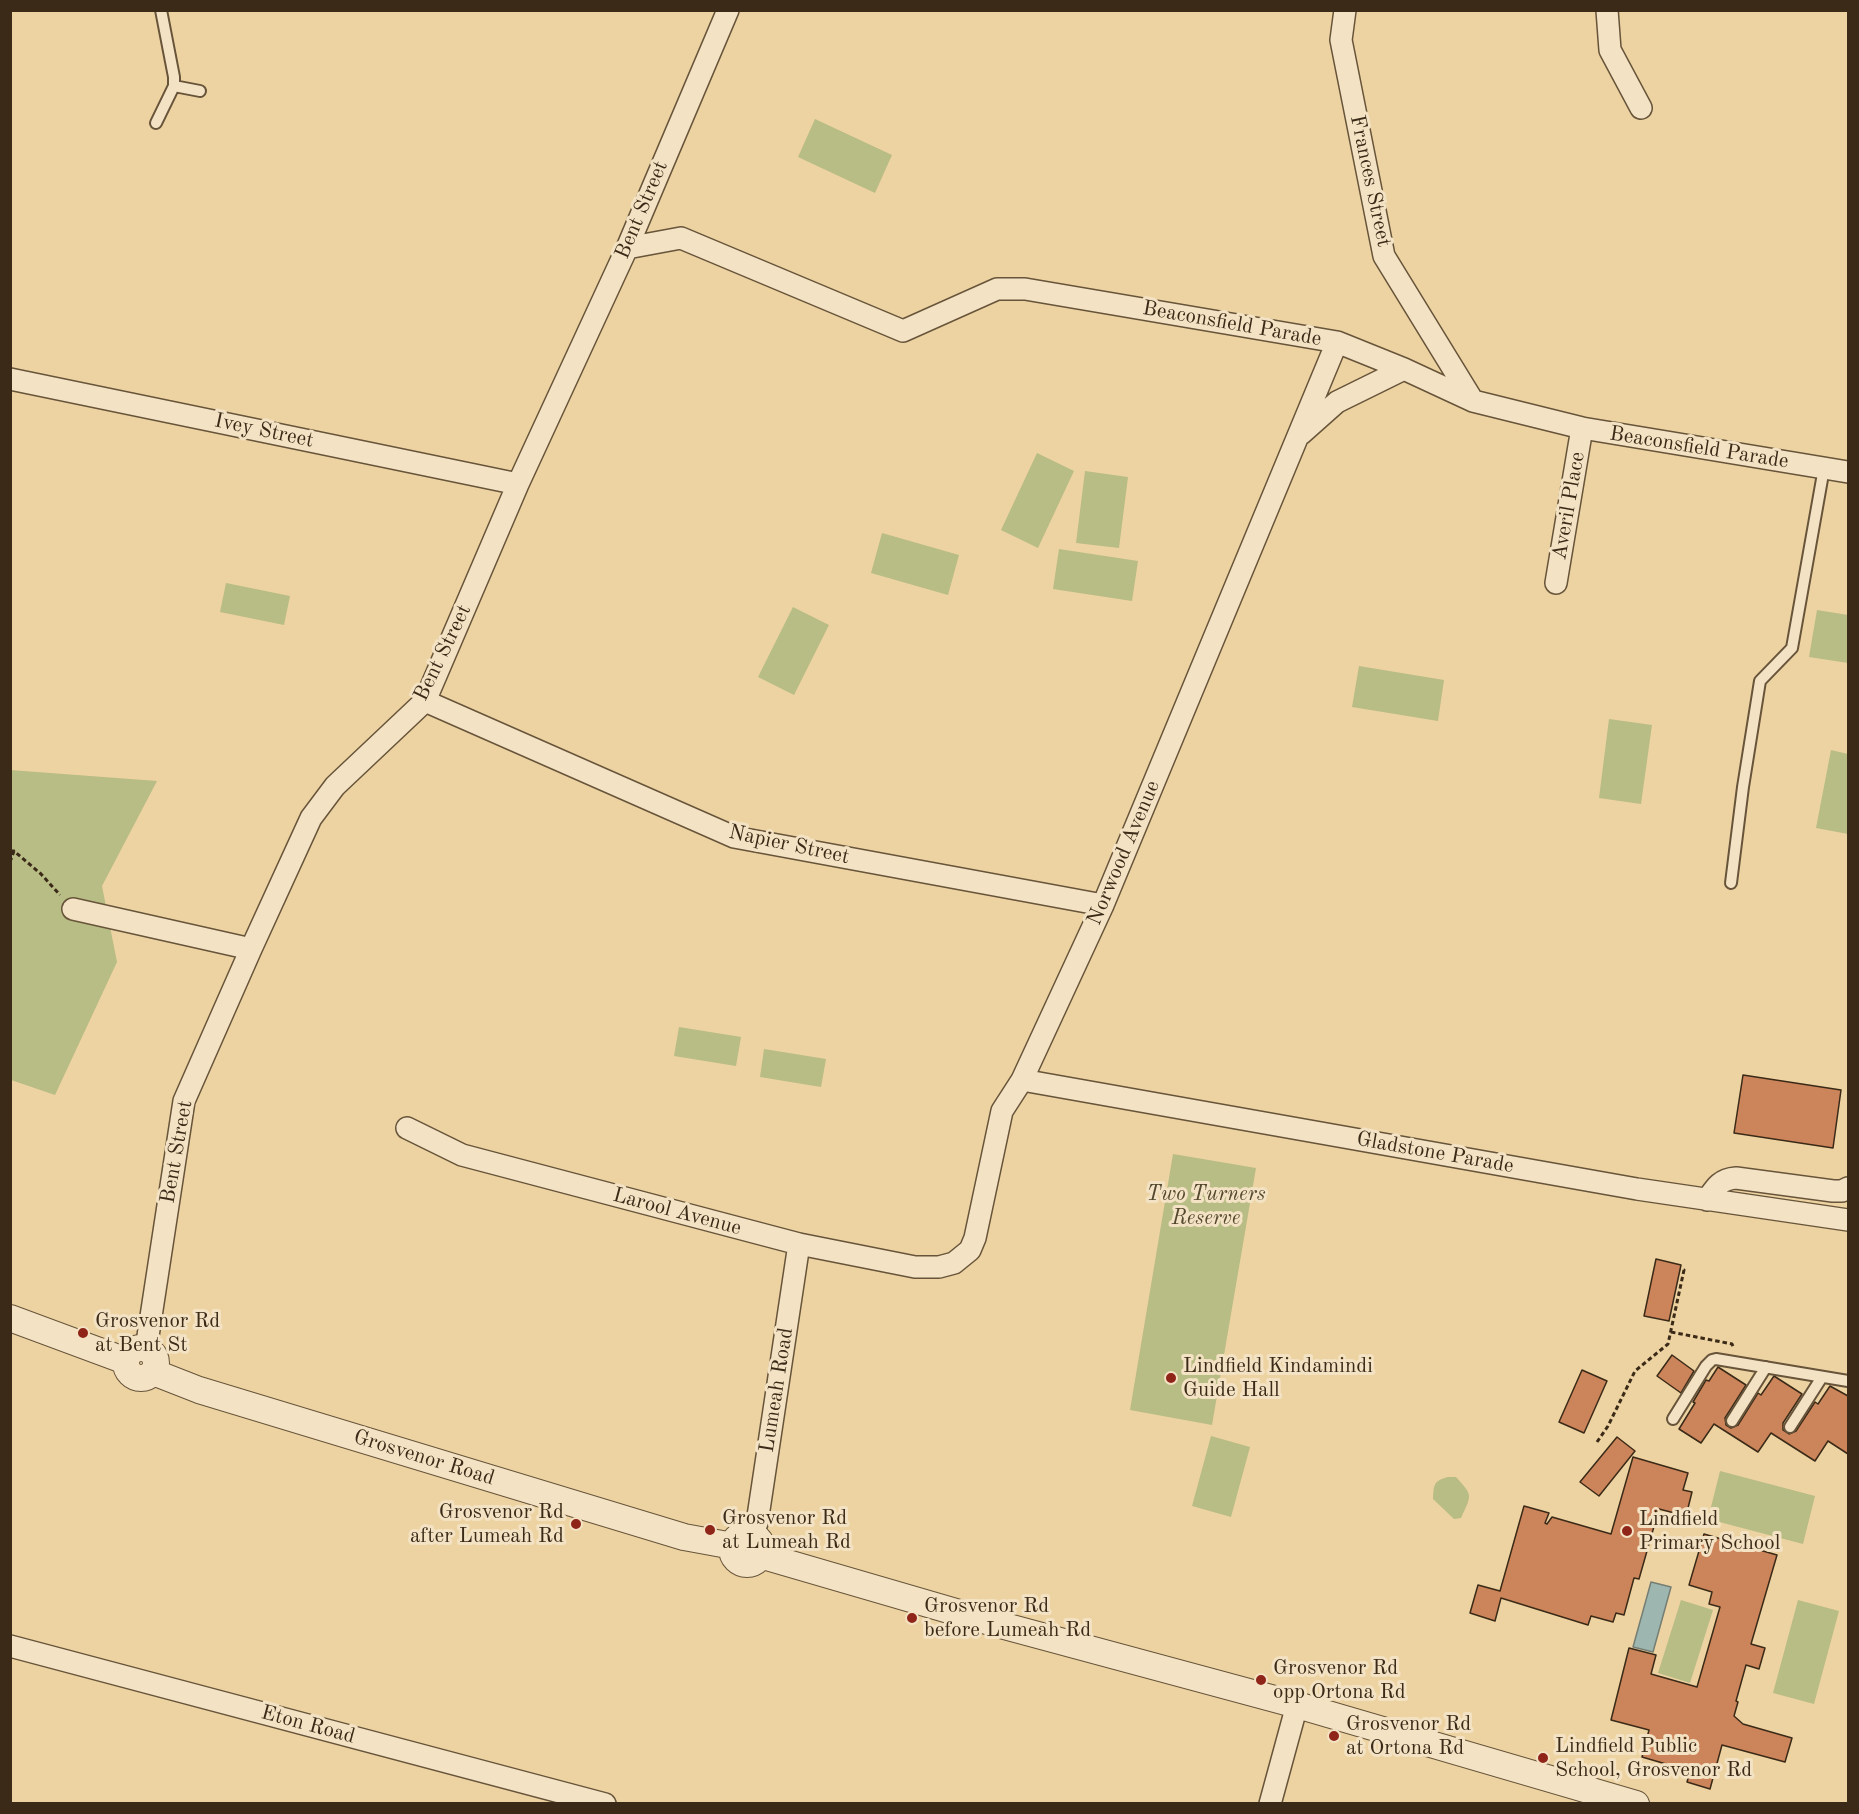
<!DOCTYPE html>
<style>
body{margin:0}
#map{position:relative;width:1859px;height:1814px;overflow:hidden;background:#edd3a2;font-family:"Old Standard TT",serif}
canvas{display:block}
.frame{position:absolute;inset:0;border:12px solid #3a2a17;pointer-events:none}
</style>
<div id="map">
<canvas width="1859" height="1814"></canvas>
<div class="frame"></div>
</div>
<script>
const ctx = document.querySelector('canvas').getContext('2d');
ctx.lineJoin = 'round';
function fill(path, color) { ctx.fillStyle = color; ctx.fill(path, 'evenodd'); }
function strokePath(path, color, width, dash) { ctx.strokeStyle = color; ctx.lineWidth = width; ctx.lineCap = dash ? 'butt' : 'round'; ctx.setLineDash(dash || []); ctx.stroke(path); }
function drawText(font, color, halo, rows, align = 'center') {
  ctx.font = font + ' "Old Standard TT",serif'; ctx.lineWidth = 6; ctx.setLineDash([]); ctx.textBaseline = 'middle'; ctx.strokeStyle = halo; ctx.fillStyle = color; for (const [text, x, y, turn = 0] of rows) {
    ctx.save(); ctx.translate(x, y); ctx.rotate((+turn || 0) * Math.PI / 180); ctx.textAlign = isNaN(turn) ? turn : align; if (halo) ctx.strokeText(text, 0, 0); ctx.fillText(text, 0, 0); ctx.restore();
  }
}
fill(new Path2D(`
 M815 119 892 155 875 193 798 157Z
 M1037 453 1074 471 1038 548 1001 530Z
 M1085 471 1128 477 1119 548 1076 543Z
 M882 533 959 555 948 595 871 573Z
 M1059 549 1138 561 1132 601 1053 589Z
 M226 583 290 596 284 625 220 612Z
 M793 607 829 625 794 695 758 677Z
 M1817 610 1848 615V663L1809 657Z
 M1359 666 1444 680 1438 721 1352 707Z
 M1609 719 1652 725 1641 804 1599 798Z
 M1831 750 1848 754V834L1816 828Z
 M10 770 157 781 102 886 117 962 55 1095 11 1080Z
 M679 1027 741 1037 736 1066 674 1056Z
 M764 1049 826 1059 821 1087 760 1077Z
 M1173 1154 1256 1168 1212 1425 1130 1410Z
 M1211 1436 1250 1447 1231 1517 1192 1506Z
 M1720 1471 1815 1496 1803 1544 1708 1519Z
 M1448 1477H1456C1473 1496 1472 1494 1461 1518L1454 1519 1433 1499C1434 1485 1433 1481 1448 1477Z
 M1681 1600 1713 1610 1690 1683 1658 1673Z
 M1798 1600 1839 1611 1814 1704 1773 1693Z`), '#b8bc85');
const water = new Path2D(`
 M1651 1582 1671 1587 1653 1652 1633 1647Z`);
fill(water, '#9db6b0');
strokePath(water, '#757e73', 1.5);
const building = new Path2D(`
 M1743 1075 1841 1090 1833 1148 1734 1133Z
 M1656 1259 1681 1265 1669 1321 1644 1316Z
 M1672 1355 1694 1371 1681 1393 1657 1376Z
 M1718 1367 1746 1385 1725 1418 1726 1425 1731 1428 1738 1425 1758 1393 1761 1395 1774 1376 1802 1394 1783 1423V1430L1789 1434 1796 1431 1815 1402 1818 1404 1830 1386 1848 1396V1454L1828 1441 1815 1461 1771 1433 1758 1452 1714 1424 1701 1443 1679 1429 1695 1403 1693 1402 1706 1380 1709 1381Z
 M1582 1370 1607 1381 1584 1433 1559 1422Z
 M1617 1437 1635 1451 1599 1496 1580 1482Z
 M1633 1457 1688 1473 1683 1490 1692 1492 1686 1516 1659 1509 1639 1579 1634 1578 1624 1615 1616 1613 1613 1622 1591 1616 1588 1625 1501 1598 1495 1621 1470 1613 1478 1585 1500 1591 1524 1506 1549 1513 1545 1523 1547 1524 1552 1517 1611 1534Z
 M1704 1534 1777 1555 1751 1644 1765 1648 1759 1669 1746 1665 1736 1701 1738 1702 1734 1716 1743 1724 1792 1738 1785 1762 1722 1745 1710 1789 1687 1782 1690 1771 1642 1757 1649 1730 1611 1720 1629 1648 1656 1655 1651 1674 1697 1687 1720 1607 1709 1604 1712 1592 1689 1585Z`);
fill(building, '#cc845a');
strokePath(building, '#3a2a17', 1.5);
const service = new Path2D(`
 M174 86 200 91
 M156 123 174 86V77L161 10
 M1731 883 1743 787 1760 681 1792 648 1824 468
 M1673 1419 1706 1366 1712 1360 1716 1359 1848 1381
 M1732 1421 1766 1367
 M1790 1427 1822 1377`);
const minor = new Path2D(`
 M1345 10 1341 40 1384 256 1473 401
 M1607 10 1610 50 1641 108
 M627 248 681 238 903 331 997 289H1025L1337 342 1404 369 1473 401 1582 428 1848 472
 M10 379 518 484
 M1301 434 1337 402 1404 369
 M1556 583 1582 428
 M425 701 734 837 1103 905
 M73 909 251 949
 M1022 1080 1637 1189 1848 1220
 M407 1128 462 1155 799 1244 915 1267H939L954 1263 970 1250 975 1238 1002 1111 1022 1080 1103 905 1337 342
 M1707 1200C1715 1188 1720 1179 1736 1178L1833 1191H1842L1848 1188
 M146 1349 184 1101 251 949 311 818 335 786 425 701 518 484 627 248 728 10
 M752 1535 757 1523 799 1244
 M10 1646 605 1804
 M1270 1804 1297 1705`);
const tertiary = new Path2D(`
 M10 1318 126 1361
 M126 1363a15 15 0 1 1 30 0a15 15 0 1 1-30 0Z
 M153 1372 199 1390 684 1537 733 1546
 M732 1549a15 15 0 1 1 30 0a15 15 0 1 1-30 0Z
 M760 1555 997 1624 1297 1705 1636 1804`);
strokePath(service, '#67543a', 14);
strokePath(minor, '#67543a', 24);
strokePath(tertiary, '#67543a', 28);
strokePath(new Path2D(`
 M10 851H14L41 874 60 895
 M10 862 14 851
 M1671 1332 1732 1344 1734 1349
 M1597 1442 1608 1426 1635 1371 1668 1344 1684 1270 1680 1269`), '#3a2a17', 3, [4.5, 3]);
strokePath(service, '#f3e2c3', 10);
strokePath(minor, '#f3e2c3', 21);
strokePath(tertiary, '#f3e2c3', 26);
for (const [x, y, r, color] of [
 [83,1333,6,"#8f2418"],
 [1171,1378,6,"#8f2418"],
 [576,1524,6,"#8f2418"],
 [710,1530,6,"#8f2418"],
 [1627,1531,6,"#8f2418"],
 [912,1618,6,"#8f2418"],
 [1261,1680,6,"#8f2418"],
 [1334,1736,6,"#8f2418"],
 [1543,1758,6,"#8f2418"]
]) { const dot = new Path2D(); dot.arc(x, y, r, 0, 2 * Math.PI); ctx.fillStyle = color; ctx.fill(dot); strokePath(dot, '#f3e2c3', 2); }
drawText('21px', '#3a2a17', '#f3e2c3', [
 ["Frances Street",1370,181,78],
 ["Bent Street",642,210,-67],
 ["Beaconsfield Parade",1232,324,10],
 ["Ivey Street",264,431,12],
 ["Beaconsfield Parade",1699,448,9],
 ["Averil Place",1569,506,-80],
 ["Bent Street",443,653,-64],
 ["Napier Street",789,845,12],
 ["Norwood Avenue",1124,853,-67],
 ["Bent Street",177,1152,-80],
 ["Gladstone Parade",1435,1153,10],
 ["Larool Avenue",677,1212,15],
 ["Lumeah Road",777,1390,-81],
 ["Grosvenor Road",424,1458,17],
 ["Eton Road",308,1725,15]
]);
drawText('italic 21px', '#53472d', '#f3e2c3', [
 ["Two Turners",1206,1194],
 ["Reserve",1206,1218]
]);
drawText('21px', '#3a2a17', '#f3e2c3', [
 ["Grosvenor Rd",95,1321],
 ["at Bent St",95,1345],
 ["Lindfield Kindamindi",1183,1366],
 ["Guide Hall",1183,1390],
 ["Grosvenor Rd",564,1512,"right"],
 ["after Lumeah Rd",564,1536,"right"],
 ["Grosvenor Rd",722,1518],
 ["at Lumeah Rd",722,1542],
 ["Lindfield",1639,1519],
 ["Primary School",1639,1543],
 ["Grosvenor Rd",924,1606],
 ["before Lumeah Rd",924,1630],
 ["Grosvenor Rd",1273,1668],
 ["opp Ortona Rd",1273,1692],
 ["Grosvenor Rd",1346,1724],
 ["at Ortona Rd",1346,1748],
 ["Lindfield Public",1555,1746],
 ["School, Grosvenor Rd",1555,1770]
], 'left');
</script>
